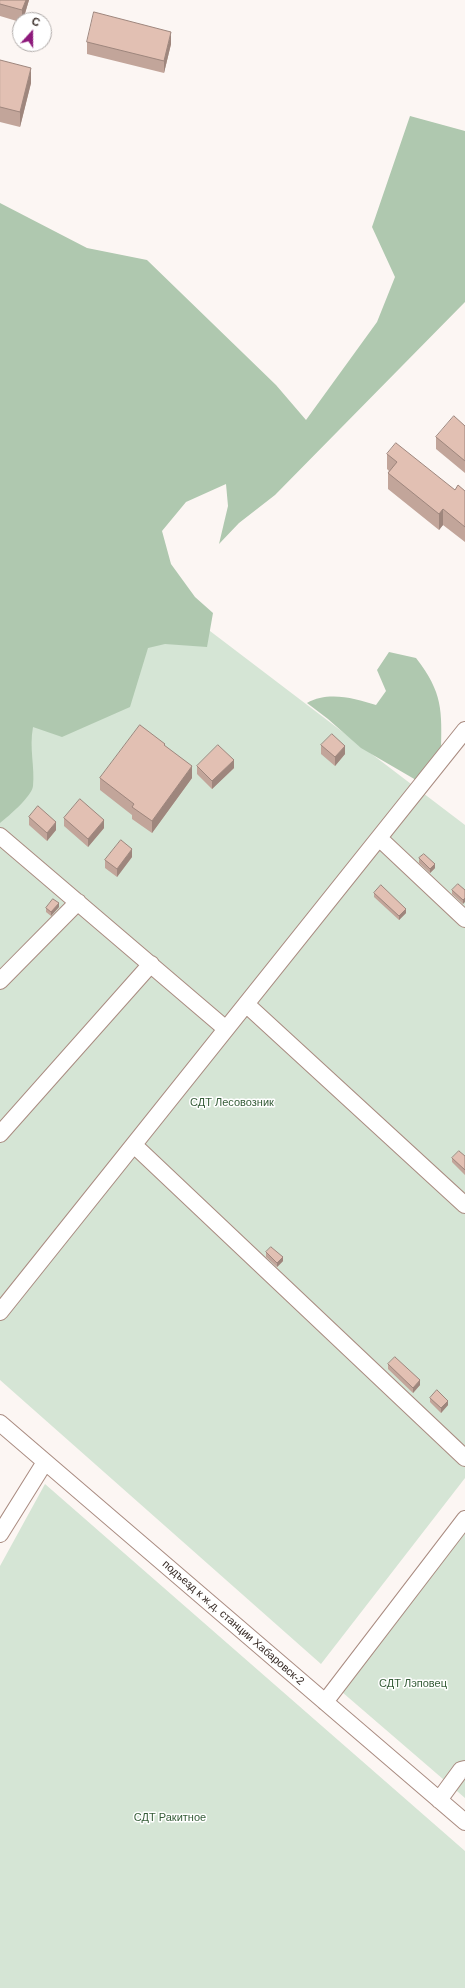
<!DOCTYPE html>
<meta charset="utf-8">
<style>
body{margin:0}
#map{position:relative;width:465px;height:1988px;overflow:hidden;background:#fcf6f3;font-family:Arial,sans-serif}
canvas{display:block}
.north{position:absolute;left:12px;top:12px;width:40px;height:40px;box-sizing:border-box;background:#fff;border:1px solid #afaaa8;border-radius:50%;rotate:21deg;font-size:11px;font-weight:700;line-height:16px;text-align:center;color:#372b26}
.north::after{content:'';display:block;margin:auto;width:14px;height:18px;background:#8d197b;clip-path:polygon(50% 0,100% 100%,50% 72%,0 100%)}
</style>
<div id="map">
<canvas width="465" height="1988"></canvas>
<div class="north">С</div>
</div>
<script>
const ctx = document.querySelector('canvas').getContext('2d');
ctx.lineJoin = 'round';
function fill(path, color) { ctx.fillStyle = color; ctx.fill(path, 'evenodd'); }
function strokePath(path, color, width, dash) { ctx.strokeStyle = color; ctx.lineWidth = width; ctx.lineCap = dash ? 'butt' : 'round'; ctx.setLineDash(dash || []); ctx.stroke(path); }
function drawText(font, color, halo, rows, align = 'center') {
  ctx.font = font + ' Arial,sans-serif'; ctx.lineWidth = 3; ctx.setLineDash([]); ctx.textBaseline = 'middle'; ctx.strokeStyle = halo; ctx.fillStyle = color; for (const [text, x, y, turn = 0] of rows) {
    ctx.save(); ctx.translate(x, y); ctx.rotate((+turn || 0) * Math.PI / 180); ctx.textAlign = isNaN(turn) ? turn : align; if (halo) ctx.strokeText(text, 0, 0); ctx.fillText(text, 0, 0); ctx.restore();
  }
}
fill(new Path2D(`
 M93 542 465 825V1478L321 1664 0 1380V631Z
 M45 1484 465 1851V1988H0V1566Z
 M465 1533V1798L342 1692Z`), '#d5e5d5');
fill(new Path2D(`
 M410 116 465 131V302L275 495 239 523 219 544 228 506 226 484 186 502 162 531 171 564 195 597 213 613 207 647 165 644 148 648 130 707 62 737 33 727C29 749 35 766 33 786 32 796 9 816 0 823V203L87 248 147 260 276 385 306 420 377 322 395 277 372 227Z
 M389 652 416 658C443 693 442 710 441 753L416 780 361 748 328 719 307 703C328 691 354 698 376 705L386 691 377 670Z`), '#afc8af');
const minor = new Path2D(`
 M0 836 226 1029
 M379 838 465 919
 M0 981 78 902
 M246 1004 465 1205
 M0 1134 151 964
 M134 1145 465 1458
 M0 1312 465 730
 M0 1423 465 1822
 M0 1534 45 1462
 M325 1702 465 1519
 M439 1800 461 1770 465 1769`);
strokePath(minor, '#a98b80', 18);
strokePath(minor, '#fff', 16);
fill(new Path2D(`
 M0 0H29L23 20H20V22L0 16Z
 M87 42 171 44 164 73 87 54Z
 M0 60 31 83 20 127 0 122Z
 M465 426V473L436 449V437Z
 M387 454 455 490 465 491V542L443 525 439 530 388 489V473L389 471 387 469Z
 M321 745 345 754 335 766 321 754Z
 M165 746 192 778 152 833 132 819V815L100 790V778Z
 M197 766 234 768 212 789 197 774Z
 M29 817 56 830 47 841 29 825Z
 M64 818 104 828 88 847 64 826Z
 M132 857 117 877 105 868V860Z
 M419 858 435 868 430 873 419 863Z
 M452 890H465L463 904 452 894Z
 M374 893 406 913 399 920 374 897Z
 M59 907 51 916 46 912V908Z
 M465 1156V1175L452 1162V1158Z
 M266 1252 283 1261 277 1267 266 1257Z
 M388 1364 420 1385 413 1393 388 1369Z
 M430 1398 448 1405 441 1413 430 1402Z`), '#c2a59a');
fill(new Path2D(`
 M26 0H29L23 20H22V10Z
 M171 32V44L164 73V61Z
 M31 68V83L20 127V112Z
 M443 509V525L439 530V514Z
 M345 746V754L335 766V757Z
 M234 760V768L212 789V781Z
 M192 766V778L152 833V821Z
 M104 820V828L88 847V839Z
 M56 822V830L47 841V833Z
 M132 849V857L117 877V869Z
 M435 864V868L430 873V869Z
 M465 898V902L463 904V900Z
 M59 903V907L51 916V912Z
 M406 909V913L399 920V916Z
 M283 1257V1261L277 1267V1263Z
 M420 1380V1385L413 1393V1388Z
 M448 1401V1405L441 1413V1408Z`), '#9e867d');
const building = new Path2D(`
 M0 0H26L22 10 0 4Z
 M94 12 171 32 164 61 87 42Z
 M0 60 31 68 20 112 0 107Z
 M454 416 465 426V461L436 437Z
 M396 443 455 490 458 485 465 491V527L443 509 439 514 388 473 397 462 387 454Z
 M140 725 165 744 164 745 192 766 152 821 132 807 134 804 100 778Z
 M332 734 345 746 335 757 321 745Z
 M218 745 234 760 212 781 197 766Z
 M80 799 104 820 88 839 64 818Z
 M38 806 56 822 47 833 29 817Z
 M121 840 132 849 117 869 105 860Z
 M424 854 435 864 430 869 419 858Z
 M458 884 465 890V898L463 900 452 890Z
 M381 885 406 909 399 916 374 893Z
 M53 899 59 903 51 912 46 908Z
 M459 1151 465 1156V1170L452 1158Z
 M271 1247 283 1257 277 1263 266 1252Z
 M395 1357 420 1380 413 1388 388 1364Z
 M437 1390 448 1401 441 1408 430 1398Z`);
fill(building, '#e2c0b3');
strokePath(building, '#9e867d', 1);
drawText('11px', '#355c38', '#fff', [
 ["СДТ Лесовозник",232,1103],
 ["СДТ Лэповец",413,1684],
 ["СДТ Ракитное",170,1818]
]);
drawText('11px', '#372b26', '#fff', [
 ["подъезд к ж.д. станции Хабаровск-2",233,1623,41]
]);
</script>
